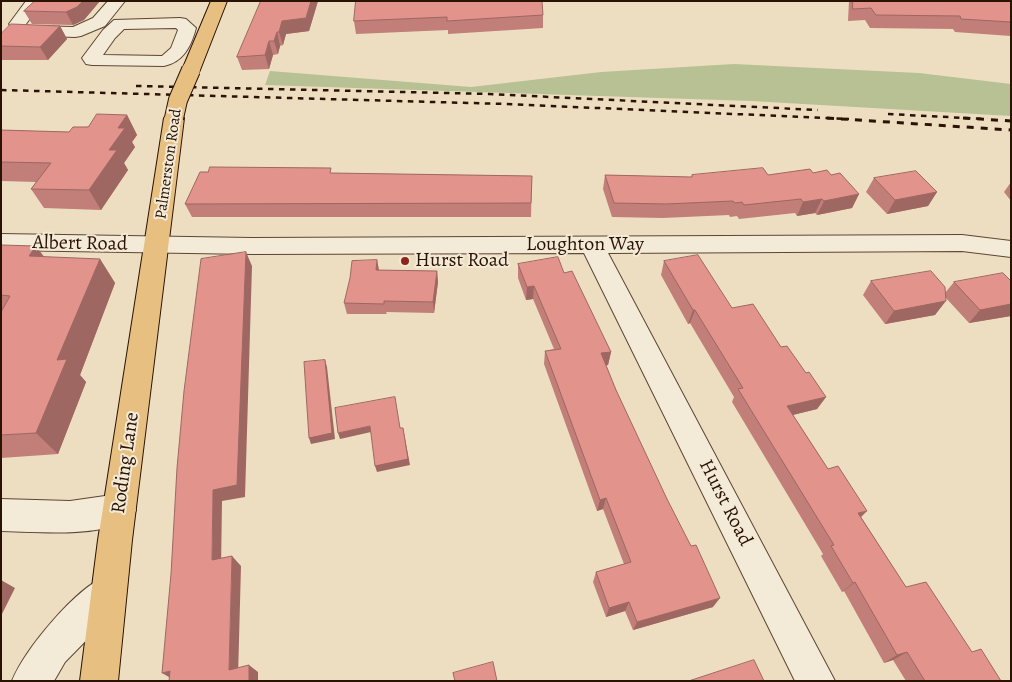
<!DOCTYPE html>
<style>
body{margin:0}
#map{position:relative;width:1012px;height:682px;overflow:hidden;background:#eddec2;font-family:Alegreya,serif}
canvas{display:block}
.frame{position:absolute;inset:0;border:2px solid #2b1303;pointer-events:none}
</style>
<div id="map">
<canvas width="1012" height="682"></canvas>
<div class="frame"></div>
</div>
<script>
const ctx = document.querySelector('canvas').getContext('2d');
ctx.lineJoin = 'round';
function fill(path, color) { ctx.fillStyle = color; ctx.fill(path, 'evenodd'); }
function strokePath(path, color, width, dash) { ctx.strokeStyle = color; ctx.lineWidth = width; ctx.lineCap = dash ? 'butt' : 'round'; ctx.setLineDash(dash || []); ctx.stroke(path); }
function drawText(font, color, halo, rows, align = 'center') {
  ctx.font = font + ' Alegreya,serif'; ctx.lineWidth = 4; ctx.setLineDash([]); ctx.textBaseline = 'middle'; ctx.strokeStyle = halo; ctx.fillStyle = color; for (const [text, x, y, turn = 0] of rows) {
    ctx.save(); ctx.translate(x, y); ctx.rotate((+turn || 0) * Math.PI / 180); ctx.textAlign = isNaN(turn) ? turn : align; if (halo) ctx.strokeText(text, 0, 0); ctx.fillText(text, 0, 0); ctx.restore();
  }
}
fill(new Path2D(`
 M734 64 919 73 1011 84V116L751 101 265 85 270 71 471 87 601 72Z`), '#b7c194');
const minor = new Path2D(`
 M26 1H43L26 24 28 26 73 27 93 18 108 1H125L105 26 81 36 75 37 17 35 9 24Z
 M180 18 186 19 196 28C191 47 183 62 164 66L92 65 86 64 82 58 103 30 114 20ZM176 28 178 30 171 48 162 56 103 55 115 38 124 29Z
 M1 234 252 238 962 235 1011 241V257L962 251 608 253 835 681H795L584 253 252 254 1 250Z
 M119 494 131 499 136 510 131 521C90 537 44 532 1 531V499L70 501Z
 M106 576 119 581 124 594 119 607 65 662 54 681H12C25 649 75 589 106 576Z`);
const major = new Path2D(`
 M211 1H227L200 70 198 74 191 76 184 74 182 70Z
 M174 112 181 114 184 118 132 540 118 681H80L98 540 164 118 167 114Z`);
strokePath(minor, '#5c4633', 2);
strokePath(major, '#2b1303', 2);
fill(minor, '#f3ead7');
fill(major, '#e6bf81');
strokePath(new Path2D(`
 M136 86 489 94 818 110
 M1 90 506 104 849 119
 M888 114 985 119`), '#2b1303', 2.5, [5.5, 5.5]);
strokePath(new Path2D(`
 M827 118 1011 130
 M963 118 1011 121`), '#2b1303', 3, [7, 7]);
const majorBridge = new Path2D(`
 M174 118 178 100 191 70`);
strokePath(majorBridge, '#2b1303', 20, []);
strokePath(majorBridge, '#e6bf81', 18);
fill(new Path2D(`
 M35 1H100L84 20 73 25 32 24 24 11Z
 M261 1H318L309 31 286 34 283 45 280 46 278 54 273 55 269 69 242 70 237 57Z
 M356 1 543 15V28L448 34V30L356 34 354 21Z
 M849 1H1011V36L955 32 953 29 870 28 865 20 848 21Z
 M60 26 67 39 48 60H1V34Z
 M127 115 137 135 132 142 135 147 124 163 128 170 101 210 44 208 31 189 36 182 1 181V130L69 132Z
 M332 173 532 176 531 217H192L185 204Z
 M813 173 831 175 859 194 852 208 817 215 815 213 797 216 795 213 739 219 737 216 730 217 729 215 663 218 612 217 603 189 605 175 691 177 768 175Z
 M874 178 937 192 928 206 887 214 866 192Z
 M1011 182V201L1004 192Z
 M1 245 43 257 100 259 115 283 80 375 86 382 58 454 1 458Z
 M377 260 379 270 437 271 438 282 434 313 386 312 387 314H347L344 303Z
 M664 261 732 308 781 347 806 373 826 397 817 409 793 415 828 469 861 517 906 587 1001 681H906L893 660 884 663 844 591 842 592 821 556 823 554 732 402 734 397 690 323 688 324 661 275Z
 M518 264 564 273 611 352 608 365H606L616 390 713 607 633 630 625 611 606 617 593 582 596 572 624 564 603 509 597 511 544 364 545 351 554 349 533 299 526 300 518 278Z
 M871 281 945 293 954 282 1011 281V316L969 323 946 298 935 315 885 324 863 295Z`), '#c27e78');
fill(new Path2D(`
 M83 1H100L84 20 73 25 66 12Z
 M311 1H318L309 31 286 34 283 45 279 32 282 21Z
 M60 26 67 39 48 60 40 47Z
 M277 32 280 46 278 54 274 41Z
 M269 41 273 55 269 69 265 55Z
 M127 115 137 135 132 142 135 147 124 163 128 170 101 210 89 190 109 150 118 128Z
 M937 192 928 206 887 214 895 200Z
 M859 194 852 208 817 215 824 201Z
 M822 199 815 213 797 216 803 202Z
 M36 246 54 270 29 256Z
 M246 252 252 266 245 497 222 501 221 570 212 560 213 490Z
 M100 259 115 283 80 375 86 382 58 454 36 433 57 360Z
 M377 260 379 271 376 270Z
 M437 271 438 282 434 313 433 302Z
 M534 286 533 299 526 300 527 287Z
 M946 301 935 315 885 324 894 311Z
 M1011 304V316L969 323 980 310Z
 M693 310H695L690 323 688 324Z
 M611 352 608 365 599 367 601 353Z
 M325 360 327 367 335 439 311 444 309 438Z
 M826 397 817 409 780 418 787 406Z
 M370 426 371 432 340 439 338 433Z
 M403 428 410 465 377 472 375 466Z
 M606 498 603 509 597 511 600 500Z
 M867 511 856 522 858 513Z
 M232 556 241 566 238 677 229 670Z
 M1 580 15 588 1 616Z
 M855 582 844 591 842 592 853 583Z
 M720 598 713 607 633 630 637 622Z
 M629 602 625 611 606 617 609 608Z
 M907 652 893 660 884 663 897 655Z
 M249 665 258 672V681H249Z
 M170 671 174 680 162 673Z`), '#9e6762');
const building = new Path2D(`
 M35 1H83L77 7 66 12 24 11Z
 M261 1H311L306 18 282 21 279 32H277L274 41H269L265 55 237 57Z
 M356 1H542L543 15 447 21V17L354 21Z
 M853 1H1011V22L961 19 960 16 876 15 871 8 853 9Z
 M11 24 60 26 40 47 1 46V34Z
 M97 114 127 115 118 128H125L109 150H117L89 190 31 189 51 163 1 162V130L69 132 73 127H88Z
 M210 167 331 168 330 173 532 176 531 203 185 204 200 172H208Z
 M763 168 768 175 810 169 813 173 827 170 831 175 840 173 859 194 824 201 822 199 803 202 801 199 744 205 742 202 735 203 733 201 666 204 614 203 605 175 692 177V175Z
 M916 171 937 192 895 200 874 178Z
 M1 245 36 246 29 256 100 259 57 360 67 359 36 433 1 435V312L10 296 1 295Z
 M246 252 237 485 213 490 212 560 232 556 229 670 249 665V681H169L170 671 162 673 171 574 177 468 184 391 201 259Z
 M698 255 732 308 753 304 781 347 787 346 806 373 809 372 826 397 787 406 828 469 838 466 867 511 858 513 906 587 926 582 972 652 981 649 1001 681H925L907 652 897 655 855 582 853 583 831 546 834 545 738 389 743 388 695 310H693L664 261Z
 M558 257 564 273 572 271 611 352 601 353 616 390 667 499 691 546 696 545 720 598 637 622 629 602 609 608 596 572 631 562 606 498 600 500 545 351 561 349 534 286 527 287 518 264Z
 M377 260 376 270 437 271 433 302 384 301V304L344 303 350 278 352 261Z
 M931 271 945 287 946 301 894 311 871 281Z
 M1003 273 1011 281V304L980 310 954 282Z
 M325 360 332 433 309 438 304 362Z
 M395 397 400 428H403L408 459 375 466 370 426 338 433 335 408Z
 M754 660 764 681H689Z
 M493 662 497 681H455L453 673Z`);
fill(building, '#e1938c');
strokePath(building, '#9e6762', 1);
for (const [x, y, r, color] of [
 [405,261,5,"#8f2418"]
]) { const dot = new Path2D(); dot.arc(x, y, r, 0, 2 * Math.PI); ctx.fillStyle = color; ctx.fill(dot); strokePath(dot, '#f3ead7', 2); }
drawText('16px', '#2b1303', '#f3ead7', [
 ["Palmerston Road",169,164,-82]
]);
drawText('20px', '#2b1303', '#f3ead7', [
 ["Albert Road",80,244,1],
 ["Loughton Way",585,245],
 ["Roding Lane",126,463,-82],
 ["Hurst Road",725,503,63]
]);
drawText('20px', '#2b1303', '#f3ead7', [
 ["Hurst Road",415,261]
], 'left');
</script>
